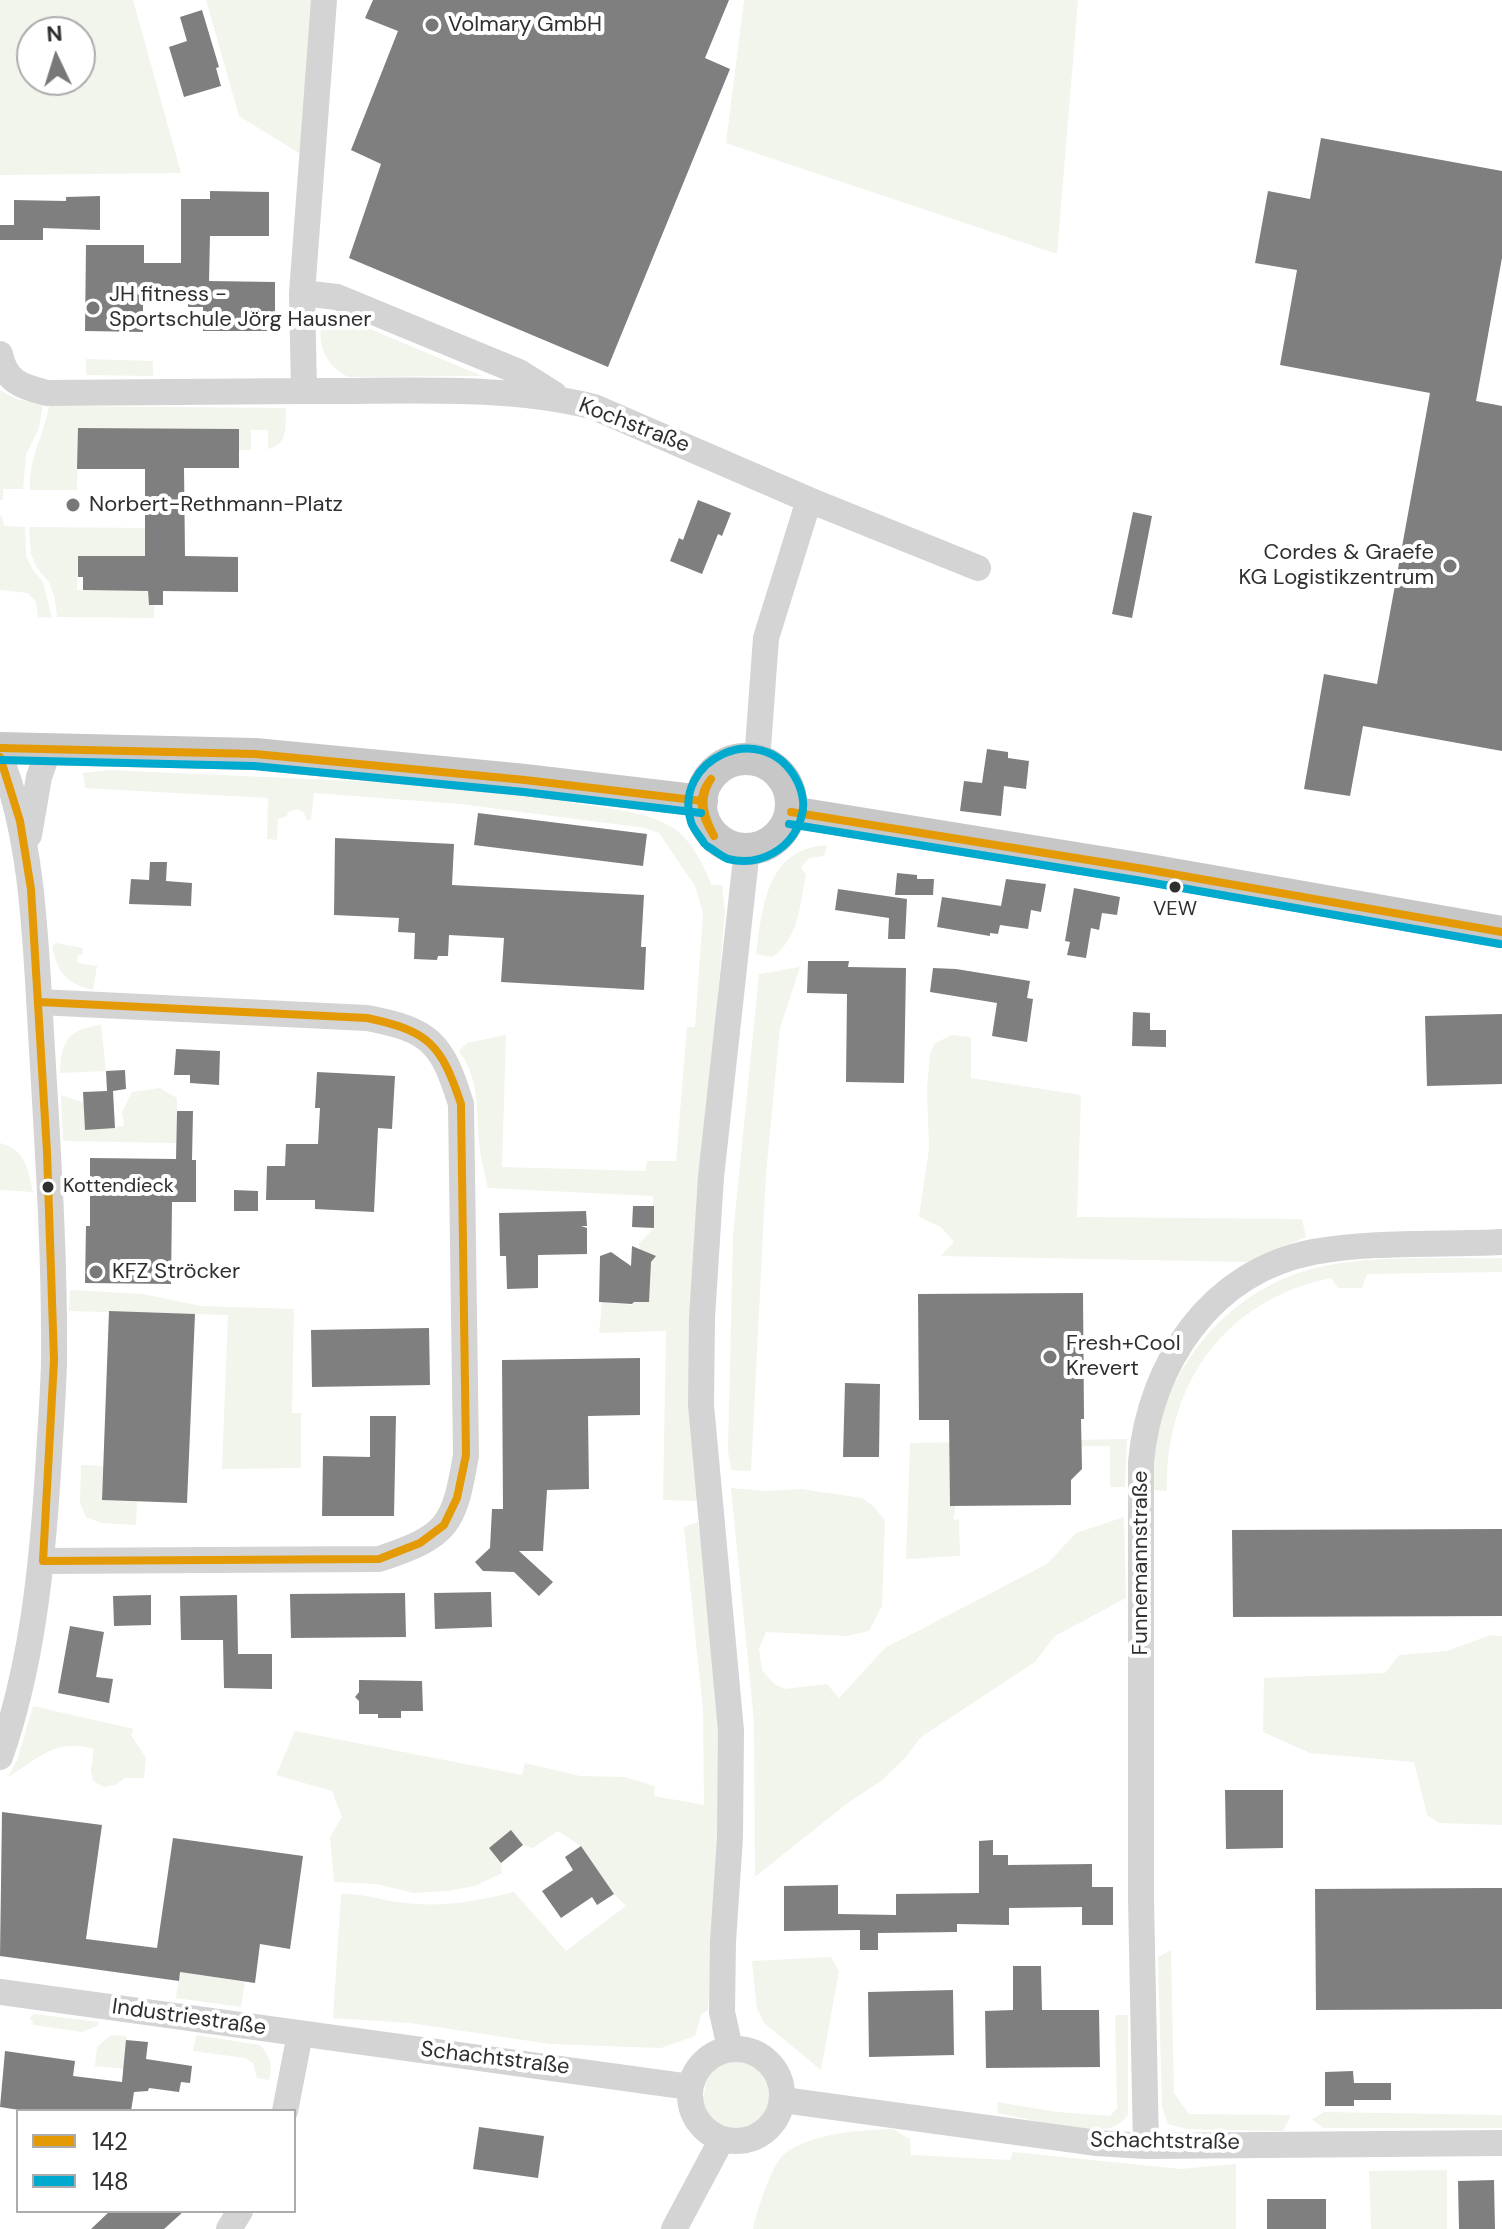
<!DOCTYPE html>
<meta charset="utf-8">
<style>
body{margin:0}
#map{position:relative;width:1502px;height:2229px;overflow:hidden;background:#fff;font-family:"DM Sans",sans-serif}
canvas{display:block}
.legend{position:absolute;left:16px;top:2109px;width:280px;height:104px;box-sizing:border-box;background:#fff;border:2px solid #acacac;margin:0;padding:10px 14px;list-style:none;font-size:24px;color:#2f2f2f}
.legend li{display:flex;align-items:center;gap:16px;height:40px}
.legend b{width:40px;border:2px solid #acacac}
.north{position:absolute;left:16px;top:16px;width:80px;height:80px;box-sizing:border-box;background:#fff;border:2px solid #acacac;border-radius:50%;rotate:356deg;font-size:22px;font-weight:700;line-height:32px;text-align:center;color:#2f2f2f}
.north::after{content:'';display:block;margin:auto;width:28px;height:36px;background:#787878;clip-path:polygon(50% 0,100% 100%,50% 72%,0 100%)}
</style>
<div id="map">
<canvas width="1502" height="2229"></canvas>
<ul class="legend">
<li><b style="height:10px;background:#e39a05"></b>142</li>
<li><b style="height:10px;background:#00a9ce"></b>148</li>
</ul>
<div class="north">N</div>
</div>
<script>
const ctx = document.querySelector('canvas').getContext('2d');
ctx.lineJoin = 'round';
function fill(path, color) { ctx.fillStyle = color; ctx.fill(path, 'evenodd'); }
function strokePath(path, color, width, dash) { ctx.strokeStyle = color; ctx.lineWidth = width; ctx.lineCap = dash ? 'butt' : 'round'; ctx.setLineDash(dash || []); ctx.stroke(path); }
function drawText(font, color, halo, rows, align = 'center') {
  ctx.font = font + ' "DM Sans",sans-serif'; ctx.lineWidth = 8; ctx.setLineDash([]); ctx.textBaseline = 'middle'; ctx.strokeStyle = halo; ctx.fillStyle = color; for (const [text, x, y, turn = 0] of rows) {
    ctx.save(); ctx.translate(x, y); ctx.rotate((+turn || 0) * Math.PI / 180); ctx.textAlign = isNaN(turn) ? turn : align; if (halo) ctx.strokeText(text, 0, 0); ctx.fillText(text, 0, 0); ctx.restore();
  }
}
fill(new Path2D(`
 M0 0H133L181 173 0 175ZM32 32H80V80H32Z
 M206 0H313L302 155 239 116Z
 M744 0H1078L1057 254 726 143Z
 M332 313 482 376 348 377C343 374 336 370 332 365 320 351 314 324 332 313Z
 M86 359 153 361V376L86 375Z
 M0 390 16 399 43 404 39 428 26 455 23 489H3V500H0Z
 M49 406 286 408C285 426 289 444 268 449V430H251V450H238V429L78 428 77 490H30C28 459 44 435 49 406Z
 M0 516 2 517 4 526 25 527 26 556 33 570 43 582 52 618 38 617 36 602 28 593 0 590Z
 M29 527 145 528V556H78L77 590 148 591 149 605H154V618L57 617 55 599 49 582 37 568 31 554Z
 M108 770 399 783 558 797 567 802C600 808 661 811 684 837 697 851 704 868 712 885H722L725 913 714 1038 697 1501 663 1500 666 1331 599 1333 602 1302 632 1305 634 1302H649L639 1243 654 1228 653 1196 488 1188C485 1176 482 1163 480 1150 475 1114 482 1083 459 1051L467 1043 506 1035 502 1167 646 1171 647 1161H676L687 1027H695L703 913 695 886 659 833 645 828 460 804 314 793 311 819 307 821 304 812 297 809 288 812 287 816 278 819 277 840 267 839 268 798 85 788 83 773Z
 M827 845 824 856 809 858 801 867 806 875C800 904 799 939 772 957L756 954C763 906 766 849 827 845Z
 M56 943 83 948 82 955H78L77 963 97 966 93 990C65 983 58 973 52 946Z
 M800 967 780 1028 766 1174 751 1471 731 1470 728 1451 733 1235 759 974Z
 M101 1025 106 1071 60 1073C61 1041 68 1029 101 1025Z
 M951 1035 971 1037V1078L1081 1095 1077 1217 1302 1219 1306 1237 1247 1262 941 1256 954 1242 941 1227 919 1217 929 1149 927 1089 930 1055 934 1044Z
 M160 1088 177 1098 176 1143 63 1141 61 1095 84 1103 85 1130 124 1126 122 1112 132 1092Z
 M0 1143C26 1150 28 1169 33 1192L0 1190Z
 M1502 1258V1272L1367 1274 1362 1288H1338L1331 1278C1224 1300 1165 1385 1167 1491L1154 1490C1154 1468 1153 1444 1160 1423 1181 1346 1244 1282 1324 1266 1380 1255 1445 1259 1502 1258Z
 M70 1290 143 1294 201 1306 294 1309 292 1413H301V1468L222 1469 228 1315 69 1311Z
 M1127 1439 1125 1487H1110V1446L950 1448V1506H955L954 1520 959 1519 960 1556 906 1559 910 1443Z
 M81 1465 103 1466 102 1500 137 1501 136 1525 101 1523 86 1517 80 1503Z
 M731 1488 764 1491 801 1489 862 1498 873 1506 885 1520 882 1606 869 1631 847 1636 766 1632 759 1649 762 1670 774 1684 785 1689 827 1684 839 1698 885 1648 1047 1564 1076 1533 1124 1517 1126 1598 1055 1636 1035 1662 921 1737 906 1757 881 1781 849 1802 755 1877 754 1722Z
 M698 1522 715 1653 721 1758 708 2010 701 2015 695 2036 661 2048 550 2044 410 2023 333 2018 341 1894C361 1893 378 1899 397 1902 437 1908 475 1902 514 1892L566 1951 626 1906 614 1894 581 1846 558 1831 533 1848 523 1845 512 1831 489 1848 501 1863 502 1873 475 1886 447 1891 414 1893 376 1884 334 1882 330 1837 342 1817 332 1791 276 1775 295 1731 522 1775 525 1763 580 1776 624 1777 655 1786 654 1796 704 1805 703 1710 684 1527Z
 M1491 1635 1502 1636V1825L1439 1823 1427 1815 1414 1762 1310 1753 1263 1732 1264 1678 1385 1673 1399 1655 1447 1651Z
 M33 1706 134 1729 131 1735 146 1758 144 1778H125L116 1785 104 1787 93 1781 91 1770 94 1749C55 1738 40 1758 8 1777L18 1758Z
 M1171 1950 1174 2093 1189 2114 1291 2115 1283 2131 1187 2129 1168 2124 1162 2106 1158 1957Z
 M831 1957 839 1971 821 2070 765 2024 757 2009 752 1961Z
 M180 1972 245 1982 241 2007 176 1998Z
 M34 2014 99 2022 97 2026 82 2032 34 2025 30 2018Z
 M1115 2015H1128V2115C1121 2124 1112 2129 1101 2129 1067 2130 1031 2120 998 2113L997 2102 1057 2112 1110 2116 1117 2108Z
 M111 2035 126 2036 135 2070 95 2066 97 2047Z
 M196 2035 260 2045C270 2057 273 2064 269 2080L257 2078 253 2063 245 2058 193 2051Z
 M733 2057C800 2063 770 2150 721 2126 709 2120 701 2110 699 2097L704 2096 706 2081 702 2080C706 2067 720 2061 733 2057Z
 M1324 2112 1502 2115V2128H1323L1312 2119Z
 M893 2129 910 2139 911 2155 1010 2160 1013 2152 1181 2169 1236 2164V2229H753C756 2213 772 2164 784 2154 811 2133 860 2130 893 2129Z
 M1447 2170V2229H1371L1369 2171Z`), '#f1f5ec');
fill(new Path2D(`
 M373 0H729L705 58 730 69 608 367 349 258 381 164 351 150 398 31 365 18Z
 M202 10 219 67 216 68 221 86 184 97 169 47 187 41 180 17Z
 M1321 138 1502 171V258L1476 401 1502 406V751L1363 726 1350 796 1304 789 1324 674 1377 684 1430 393 1280 365 1297 270 1255 263 1268 191 1310 199Z
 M210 191 269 192V236H210L209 281 275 282V331H203V307H188V303H175V300H143V332L85 331 86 245H144V263H181V199H210Z
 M100 196V230L43 228V240H0V225H14V200L66 201V197Z
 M78 428 239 429V468H184L185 556 238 557V592L163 591V605H149L148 591 83 590V577H78V556H145V469H77Z
 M698 500 731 513 722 536 718 534 702 574 670 561 679 538 683 540Z
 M1133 512 1152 516 1132 618 1112 614Z
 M987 749 1008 752V758L1029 761 1026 789 1004 786 1001 816 960 811 964 781 982 783Z
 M478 813 647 834 643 866 474 845Z
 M335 838 454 844 452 885 644 895 641 947H646L644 990 501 982 504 938 449 935 448 956H438L437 960 414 959 415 933 398 932 399 918 334 915Z
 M150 862H167L166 881 192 883 191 906 129 904 131 879 149 880Z
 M897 873 917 875V879H934L933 895H895Z
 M1006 879 1046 884 1041 912 1031 910 1028 929 1000 925 998 934 990 933V936L937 927 942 897 1001 906Z
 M1074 888 1120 897 1117 915 1102 913 1099 930 1091 928 1086 958 1067 955 1070 942 1065 941Z
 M838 889 907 899 905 939H888L889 918 835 910Z
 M808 961H849L848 967 906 968 904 1083 846 1082 847 994 807 993Z
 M933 968 956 969 1030 981 1027 998 1033 999 1027 1042 992 1036 997 1003 930 992Z
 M1133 1012 1150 1013V1030H1166V1047L1132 1046Z
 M1502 1014V1084L1427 1086 1425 1016Z
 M176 1049 220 1051 219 1085 190 1083V1075H174Z
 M125 1070 126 1089 113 1091 115 1128 85 1130 83 1092 107 1091 106 1071Z
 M317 1072 395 1076 392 1129 378 1128 374 1212 315 1209V1200H266L267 1166H285L286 1144H318L320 1108H315Z
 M177 1111H193L192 1160H196V1202H172L171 1284 85 1283 86 1226H90V1158L176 1159Z
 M234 1190 258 1191V1211H234Z
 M633 1206H654V1228L632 1227Z
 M586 1211 587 1226H581L587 1228V1254L538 1255V1288L507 1289 506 1256H500L499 1213Z
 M632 1246 656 1256 651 1262 649 1302H634L632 1304 599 1302 600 1256 611 1252 631 1266Z
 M1083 1293 1084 1419H1081L1082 1469 1071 1480V1505L950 1506 949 1420H919L918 1294Z
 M109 1311 195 1314 187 1503 102 1500Z
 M429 1328 430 1385 312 1387 311 1330Z
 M640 1358V1415L588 1416 589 1489 547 1490 543 1551H519L553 1582 539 1596 514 1572 483 1571 475 1562 490 1548 492 1509H503L502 1360Z
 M845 1383 880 1384 879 1457H843Z
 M370 1416H396L394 1516H322L323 1456 370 1457Z
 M1502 1529V1616L1233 1617 1232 1530Z
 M491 1592 492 1627 435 1629 434 1593Z
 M405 1593 406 1637 291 1638 290 1594Z
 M151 1595V1625L114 1626 113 1596Z
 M237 1595 238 1654H272V1689L224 1688 223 1640H181L180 1596Z
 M70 1626 104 1632 96 1677 113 1679 109 1703 58 1693Z
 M359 1680 422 1681 423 1711H401V1718H378V1714H359V1701L355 1697 359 1692Z
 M1225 1790H1283V1848L1226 1849Z
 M2 1812 102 1825 86 1939 157 1948 173 1838 303 1856 290 1949 260 1944 255 1983 180 1972 179 1981 0 1956Z
 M511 1830 523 1845 501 1863 489 1848Z
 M993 1840V1855H1008V1865L1092 1864V1887H1113V1925H1082V1907L1009 1908V1925L957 1924V1932L878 1933V1950H860V1930L784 1931V1886L838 1885V1914L896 1915V1894L979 1893V1841Z
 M581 1846 614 1894 597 1905 592 1897 561 1918 542 1891 573 1870 565 1857Z
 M1487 1888H1502V2009L1316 2010 1315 1889Z
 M1013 1966H1041L1042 2010H1099L1100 2067 986 2068 985 2011 1013 2010Z
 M953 1990 954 2055 869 2057 868 1992Z
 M126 2040 148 2042 146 2059 192 2066 190 2083 181 2082 179 2092 149 2088 148 2091 134 2092 131 2111H26L0 2107 5 2051 75 2061 73 2076 122 2082Z
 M1353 2071 1354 2083H1391V2100H1354V2106H1325V2072Z
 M479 2127 544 2136 538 2178 473 2169Z
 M1494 2180 1495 2229H1459L1458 2181Z
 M1267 2199H1326V2229H1267Z
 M110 2211H184L164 2229H91Z`), '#7f7f7f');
strokePath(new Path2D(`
 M302 293 337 297 519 372 554 394
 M0 354C6 383 22 386 47 393L304 391 302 293 324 0
 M304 391C398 392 504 384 594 407L809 500 978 568
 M0 757C35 842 36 957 42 1049 48 1153 55 1258 54 1363 53 1399 50 1436 48 1472 42 1567 32 1666 0 1757
 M757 761 766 638 809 500
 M29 835 39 777 49 749
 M39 1002 367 1018C431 1030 442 1043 461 1104L466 1455C454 1526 448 1536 379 1559L43 1561
 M0 1992 690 2087
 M730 2048 722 2012 723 1942 730 1837 731 1731 701 1405 702 1318 711 1177 747 849
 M690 2095a46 46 0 1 1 92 0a46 46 0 1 1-92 0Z
 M783 2100 1097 2143 1146 2146 1502 2143
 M285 2111 300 2034
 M1146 2146 1141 1899V1462C1150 1364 1210 1272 1313 1252 1373 1241 1441 1245 1502 1242
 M229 2229 240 2211
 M674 2229 722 2139`), '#d4d4d4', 26);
strokePath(new Path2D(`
 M0 748 255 754 525 780 702 801
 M701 804a45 45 0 1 1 90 0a45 45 0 1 1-90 0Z
 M791 812 1144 869 1502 932`), '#c7c7c7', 32);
strokePath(new Path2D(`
 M0 748 255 754 525 780 702 801
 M0 757 20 821 31 889 47 1152 54 1360 43 1561 379 1559 420 1543 444 1525 457 1498 466 1455 461 1104C441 1044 429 1031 367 1018L39 1002
 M711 779C698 798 704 817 714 836
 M711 779C695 798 702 817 714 836
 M791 812 1144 869 1502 932`), '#e39a05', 8);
strokePath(new Path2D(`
 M0 760 254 766 524 792 701 813
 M789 824 1142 881 1500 944
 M704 843C700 836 693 829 691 822 672 760 760 718 795 777 802 789 806 805 801 818 792 849 760 867 728 859 721 856 714 850 707 846`), '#00a9ce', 8);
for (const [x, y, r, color] of [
 [432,25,8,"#787878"],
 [93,308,8,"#787878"],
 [73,505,8,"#787878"],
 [1450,566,8,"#787878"],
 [1175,887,7,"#2f2f2f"],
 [48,1187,7,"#2f2f2f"],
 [96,1272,8,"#787878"],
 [1050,1357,8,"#787878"]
]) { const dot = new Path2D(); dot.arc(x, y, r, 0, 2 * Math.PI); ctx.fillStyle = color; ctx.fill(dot); strokePath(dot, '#fff', 3); }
drawText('20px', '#2f2f2f', '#fff', [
 ["VEW",1175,910],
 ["Kottendieck",63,1187,"left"]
]);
drawText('22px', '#2f2f2f', '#fff', [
 ["Volmary GmbH",448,25],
 ["JH fitness -",109,295],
 ["Sportschule Jörg Hausner",109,320],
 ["Norbert-Rethmann-Platz",89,505],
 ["Cordes & Graefe",1434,553,"right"],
 ["KG Logistikzentrum",1434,578,"right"],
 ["KFZ Ströcker",112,1272],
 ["Fresh+Cool",1066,1344],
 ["Krevert",1066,1369]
], 'left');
drawText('22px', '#2f2f2f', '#fff', [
 ["Kochstraße",634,426,21],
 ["Funnemannstraße",1141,1563,-90],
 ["Industriestraße",189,2018,8],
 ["Schachtstraße",495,2059,7],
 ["Schachtstraße",1165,2142,1]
]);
</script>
